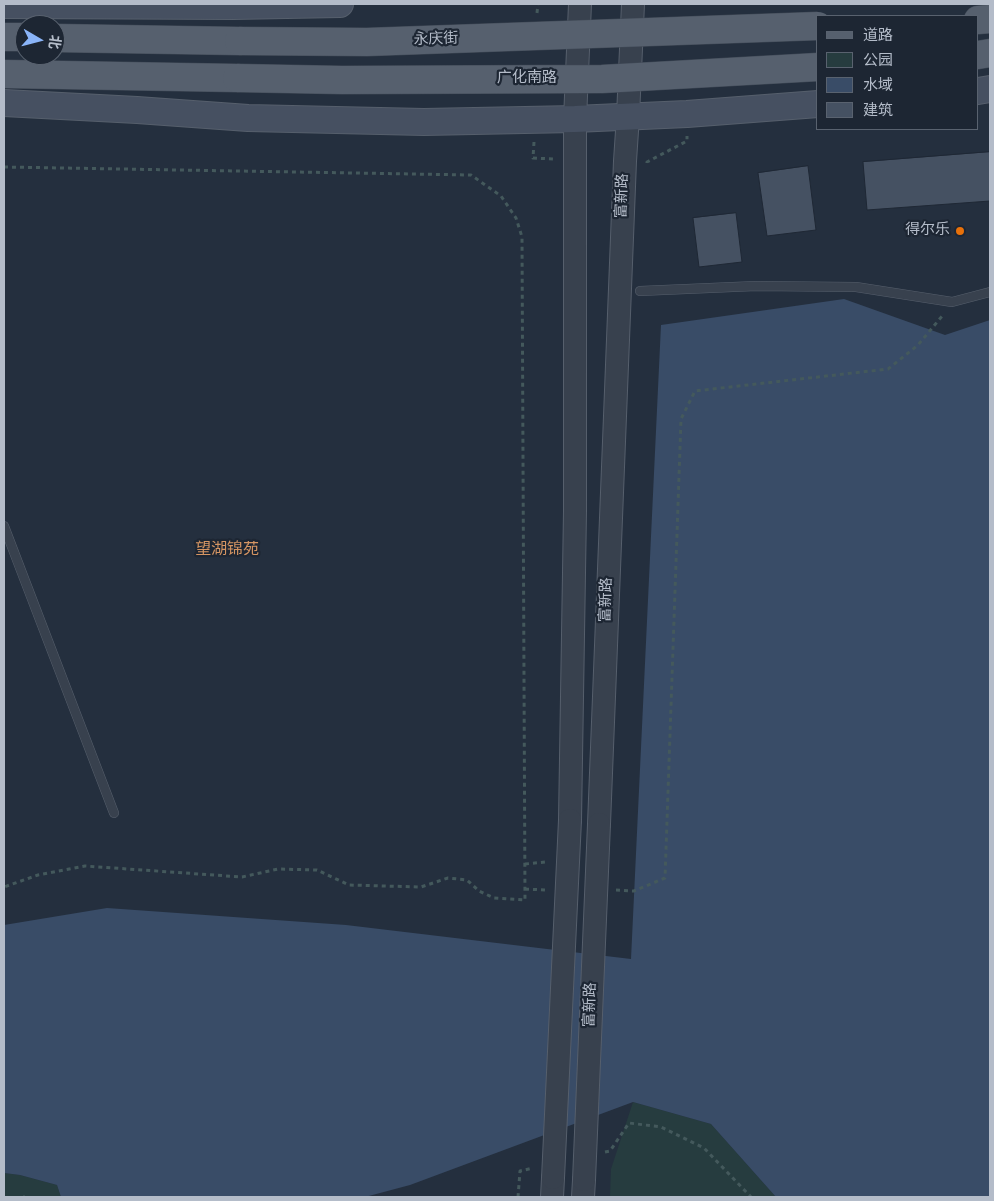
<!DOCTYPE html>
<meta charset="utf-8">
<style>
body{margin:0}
#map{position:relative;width:994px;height:1201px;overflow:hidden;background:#242f3e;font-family:"Source Sans 3","Noto Sans SC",sans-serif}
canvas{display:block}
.frame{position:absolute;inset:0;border:5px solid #b4bcc9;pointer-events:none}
.legend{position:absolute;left:816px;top:15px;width:162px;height:115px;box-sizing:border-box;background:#1d2633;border:1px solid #59626f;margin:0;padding:6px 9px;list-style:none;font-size:15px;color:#b4bcc9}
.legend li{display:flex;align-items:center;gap:10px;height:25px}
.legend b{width:25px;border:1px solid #59626f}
.north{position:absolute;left:15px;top:15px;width:50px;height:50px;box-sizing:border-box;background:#1d2633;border:1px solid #59626f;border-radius:50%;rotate:98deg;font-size:14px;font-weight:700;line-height:20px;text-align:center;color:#b4bcc9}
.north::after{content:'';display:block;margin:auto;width:18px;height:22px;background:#8ab4f8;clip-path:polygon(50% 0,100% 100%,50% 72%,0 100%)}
</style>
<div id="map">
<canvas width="994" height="1201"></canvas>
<div class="frame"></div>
<ul class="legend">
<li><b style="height:6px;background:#56606e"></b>道路</li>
<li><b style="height:14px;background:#263c3f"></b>公园</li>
<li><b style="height:14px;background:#394c67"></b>水域</li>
<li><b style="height:14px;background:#455162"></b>建筑</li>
</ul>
<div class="north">北</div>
</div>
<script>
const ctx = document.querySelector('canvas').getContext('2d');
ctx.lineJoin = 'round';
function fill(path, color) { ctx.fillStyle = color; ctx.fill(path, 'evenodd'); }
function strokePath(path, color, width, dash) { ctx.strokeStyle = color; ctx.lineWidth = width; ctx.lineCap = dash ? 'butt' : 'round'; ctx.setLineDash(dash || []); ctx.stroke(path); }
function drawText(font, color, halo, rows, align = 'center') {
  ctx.font = font + ' "Source Sans 3","Noto Sans SC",sans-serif'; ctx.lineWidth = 4.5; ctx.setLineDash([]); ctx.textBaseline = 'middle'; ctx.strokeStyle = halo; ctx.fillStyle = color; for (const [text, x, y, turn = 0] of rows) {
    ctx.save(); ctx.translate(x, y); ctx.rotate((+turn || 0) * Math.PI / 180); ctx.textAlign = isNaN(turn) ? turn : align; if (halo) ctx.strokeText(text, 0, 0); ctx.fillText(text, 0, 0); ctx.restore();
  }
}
fill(new Path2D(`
 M633 1102 711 1124 776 1197H610L611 1169Z
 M4 1173 20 1175 57 1185 61 1197H4Z`), '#263c3f');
fill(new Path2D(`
 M844 299 945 335 990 320V1197H776L711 1124 633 1102 410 1185 365 1197H61L57 1185 20 1175 4 1173V925L107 908 346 925 631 959 661 325Z`), '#394c67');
const building = new Path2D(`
 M990 152V201L867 210 863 162Z
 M808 166 816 230 767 236 758 173Z
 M736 213 742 262 699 267 693 218Z`);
fill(building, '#455162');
strokePath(building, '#1f2835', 1);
const service = new Path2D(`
 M640 291 756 286 856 287 952 302 990 292
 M4 526 114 813`);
const tertiary = new Path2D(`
 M570 820 575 511V119L580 4
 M599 824 625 161 628 116 633 4
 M552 1197 553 1178
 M583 1197 584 1180`);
const secondary = new Path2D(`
 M4 5 233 6 340 4
 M978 91 990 89
 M4 103 137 110 248 118 424 122 575 119 687 114 818 104`);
const primary = new Path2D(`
 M978 20 990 19
 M4 37H25
 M55 38 239 41
 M978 55 990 53
 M4 74 237 78`);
strokePath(service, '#565f6c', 10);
strokePath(tertiary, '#565f6c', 24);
strokePath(secondary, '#565f6c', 28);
strokePath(primary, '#414a57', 29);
strokePath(new Path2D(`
 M537 13 538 4
 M534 142 533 158 553 159
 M647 163V162L687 141V136
 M4 167 471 175 501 196 516 218 522 237 525 900 494 898 479 891 467 880 448 878 421 887 349 885 317 870 278 869 242 877 85 866 38 875 4 887
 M525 864 546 862
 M525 889 545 890
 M616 890 634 891 665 878 681 419 695 391 888 369 918 345 943 315
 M605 1152 610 1151 629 1123 661 1127 704 1148 751 1197
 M23 1197H25
 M518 1197 520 1171 533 1168`), '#44595c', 3, [4, 4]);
strokePath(service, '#38414e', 9);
strokePath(tertiary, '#38414e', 22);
strokePath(secondary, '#465061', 26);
strokePath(primary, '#56606e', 28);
const tertiaryBridge = new Path2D(`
 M553 1178 570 820
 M584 1180 599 824`);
const primaryBridge = new Path2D(`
 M239 41 367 42 818 26
 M237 78 342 80 602 79 818 67`);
strokePath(tertiaryBridge, '#565f6c', 24, []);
strokePath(primaryBridge, '#414a57', 29, []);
strokePath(tertiaryBridge, '#38414e', 22);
strokePath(primaryBridge, '#56606e', 28);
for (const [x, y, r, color] of [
 [960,231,5,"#e8710a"]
]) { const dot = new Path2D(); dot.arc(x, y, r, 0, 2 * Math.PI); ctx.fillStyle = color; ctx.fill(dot); strokePath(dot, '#1d2633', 2); }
drawText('15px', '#b4bcc9', '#1d2633', [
 ["永庆街",436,40,-2],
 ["广化南路",527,79],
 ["富新路",623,196,-88],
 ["富新路",607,600,-88],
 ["富新路",591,1005,-88]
]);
drawText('15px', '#b4bcc9', '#1d2633', [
 ["得尔乐",950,231]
], 'right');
drawText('16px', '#d59563', '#1d2633', [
 ["望湖锦苑",227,550]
]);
</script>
